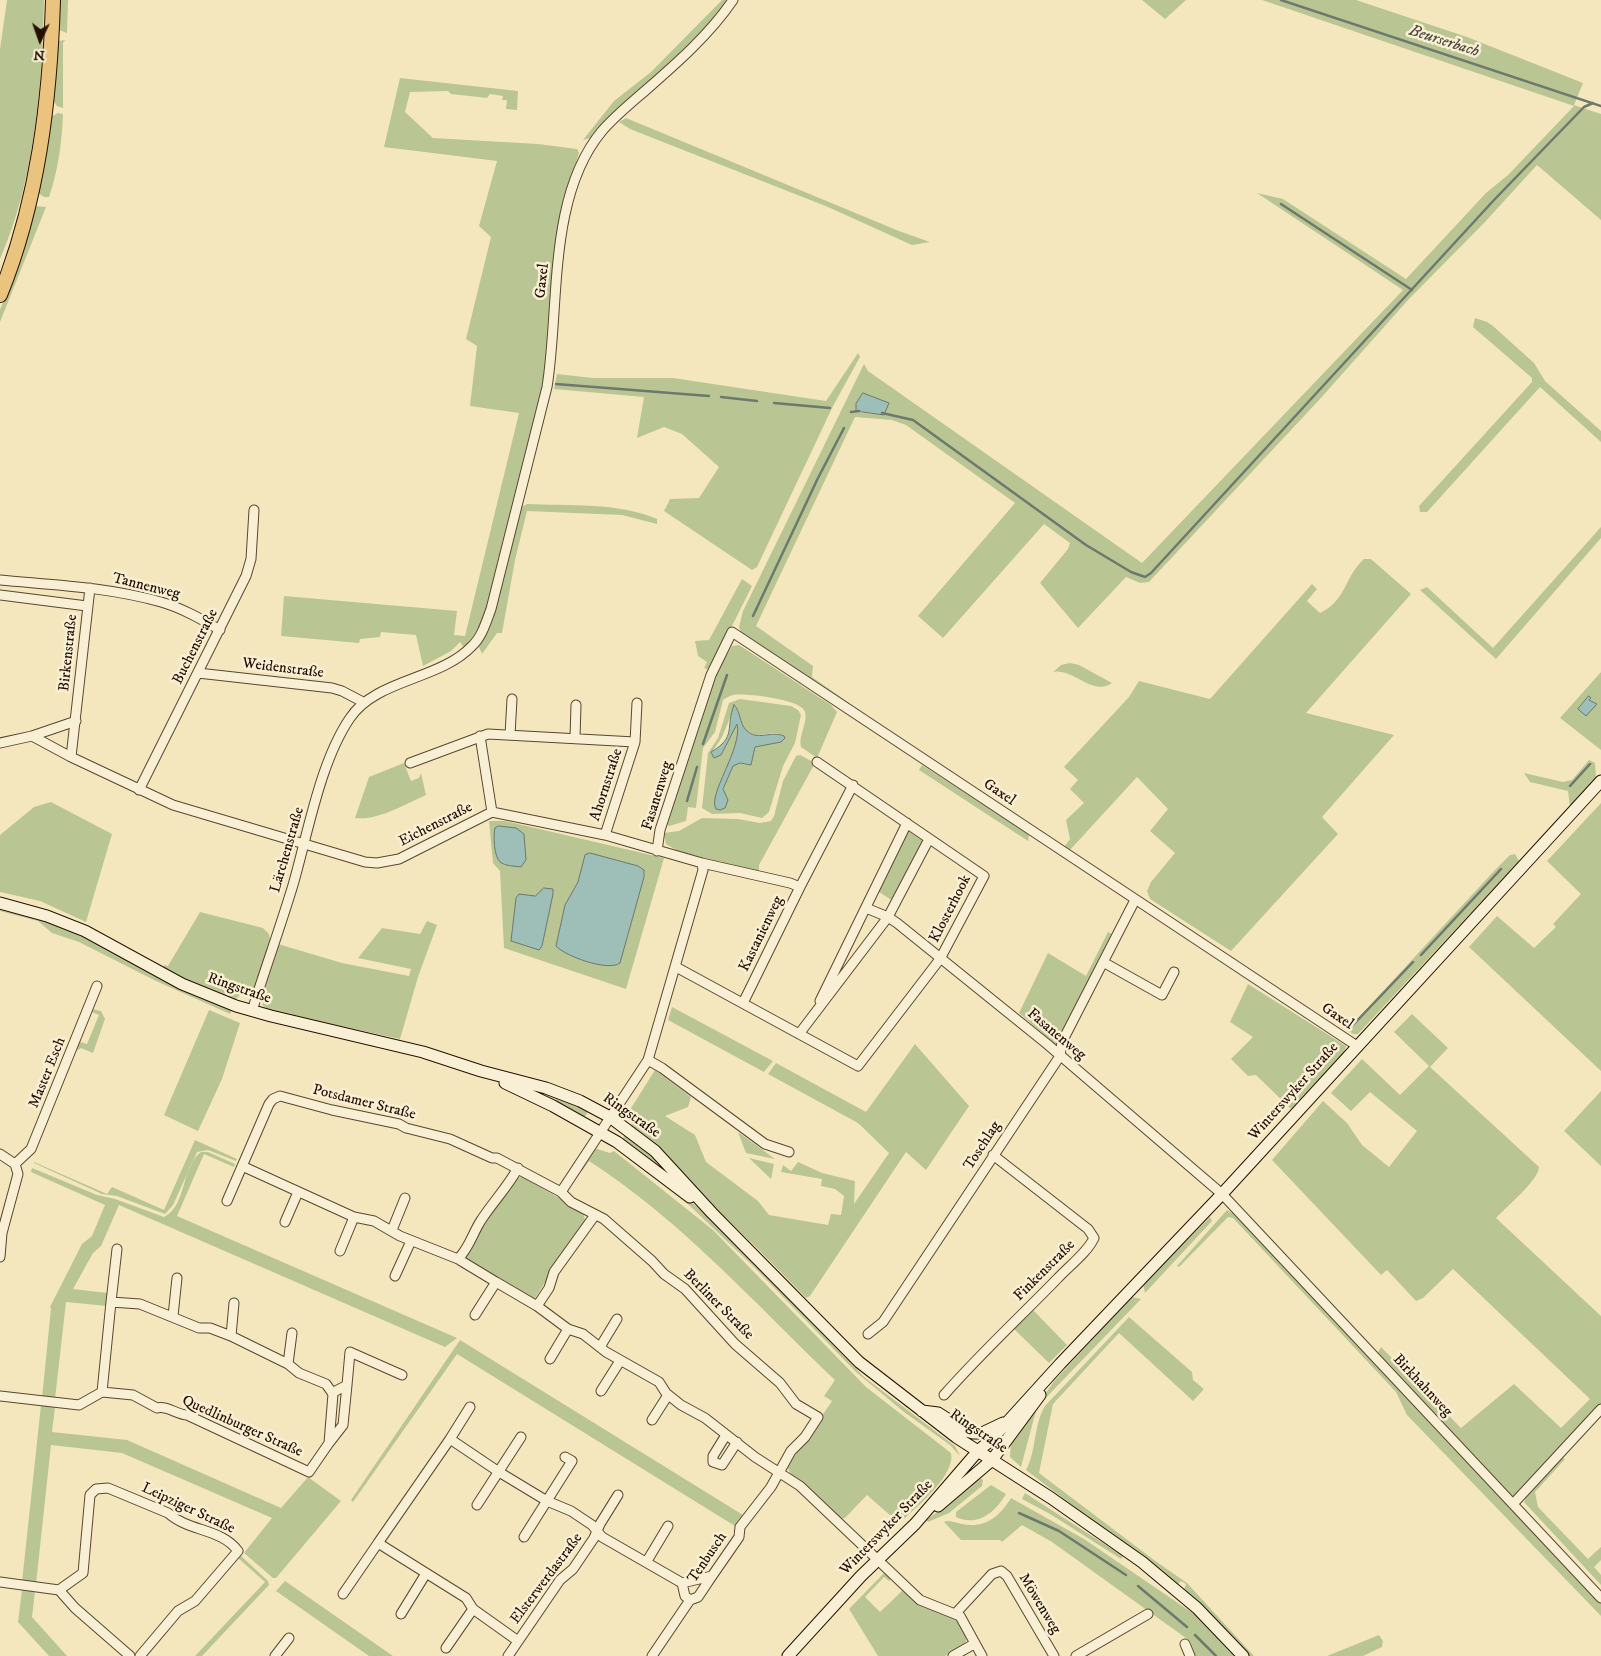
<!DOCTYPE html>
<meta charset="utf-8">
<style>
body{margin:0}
#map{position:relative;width:1601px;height:1656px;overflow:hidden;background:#f5e7bd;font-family:"IM FELL DW Pica",serif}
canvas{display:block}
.north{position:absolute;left:15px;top:15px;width:50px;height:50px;-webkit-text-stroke:4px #f8efd4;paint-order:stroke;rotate:183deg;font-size:14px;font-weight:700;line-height:20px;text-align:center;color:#251000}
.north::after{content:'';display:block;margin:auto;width:18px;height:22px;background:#251000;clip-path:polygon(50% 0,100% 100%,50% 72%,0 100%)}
</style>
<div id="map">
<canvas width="1601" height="1656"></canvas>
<div class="north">N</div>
</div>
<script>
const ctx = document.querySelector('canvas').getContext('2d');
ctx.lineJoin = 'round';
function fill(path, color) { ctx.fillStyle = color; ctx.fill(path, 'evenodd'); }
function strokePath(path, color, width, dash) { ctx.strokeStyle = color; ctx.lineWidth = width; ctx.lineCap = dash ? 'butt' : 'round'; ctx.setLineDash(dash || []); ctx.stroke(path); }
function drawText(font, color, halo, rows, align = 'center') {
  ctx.font = font + ' "IM FELL DW Pica",serif'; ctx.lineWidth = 5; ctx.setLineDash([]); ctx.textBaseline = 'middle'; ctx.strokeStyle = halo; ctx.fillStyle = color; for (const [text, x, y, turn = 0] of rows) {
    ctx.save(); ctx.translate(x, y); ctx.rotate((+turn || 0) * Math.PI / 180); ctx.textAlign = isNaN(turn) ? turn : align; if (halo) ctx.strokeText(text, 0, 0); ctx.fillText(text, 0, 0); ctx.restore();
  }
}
fill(new Path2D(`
 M7 0H44C42 86 35 179 0 259V49Z
 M60 0H68L67 33 59 30Z
 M722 0H729L693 42 591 138 583 140 614 101 651 72Z
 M1142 0H1186L1165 19Z
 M1262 0H1356L1467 37 1583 83 1574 105 1601 114V220L1537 165 1484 223 1408 300 1320 399 1149 582 1140 583 1126 577 1078 628 1040 583 1068 549 1070 543 1044 524 943 638 918 616 1015 503 906 425 892 420 855 417 756 626 813 666 812 677 866 715 742 634 739 627 743 611 864 364 868 371 1142 563 1403 290 1257 193 1283 199 1406 279 1486 193 1508 175 1574 106ZM863 393 884 415 858 412Z
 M65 40 63 43V108L57 106 53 101 58 46 59 41Z
 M400 78 518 91 517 110 506 109 507 100H502L503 96 490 94 487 98 451 94 448 91 410 92 405 112 433 138 538 144 577 149 579 153 570 183 549 357 541 401 484 620 465 649 460 642 451 651 423 666 416 635 381 632 380 637 360 639 359 643 281 636 284 596 457 611 454 635 465 636 519 413 470 406 477 346 466 339 491 237 479 226 497 161 384 147Z
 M58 113 63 114C62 142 58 171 49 197H44L38 193 52 116Z
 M626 118 899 231 930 242 912 245 828 207 630 129 619 122Z
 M35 206 46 207 0 322V310L21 253Z
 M1475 318 1487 322 1493 326 1534 363 1545 381 1601 431V442L1540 387 1427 512H1420L1419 506 1532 382V378L1473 327Z
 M858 353 860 357 833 406 757 567 752 570 664 511 670 499 699 498 719 467 682 434 664 427 637 438 644 397 554 389 557 374 593 378H673L826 401Z
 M527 504C570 506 617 502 657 519V524L622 515 527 511 515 560 502 633H497L482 654 477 642 521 507Z
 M1601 527V538L1496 659 1420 590 1427 587 1493 648Z
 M1364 559H1371L1411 594 1306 713 1394 735 1322 817 1338 834 1231 951 1150 899 1147 891 1151 882 1175 853 1150 831 1168 809 1137 777 1069 851 1064 847 1070 839 1066 820 1084 803 1070 789 1078 780 1064 767 1129 697 1139 681 1210 699 1312 584 1317 589 1307 601 1320 613C1347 600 1344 577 1364 559Z
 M742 579 752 586 710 670 704 668 707 662 698 656 695 641 709 640Z
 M739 645 831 705 837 712 817 758 801 747C798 735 808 723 805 712 801 699 745 693 733 695 729 696 726 698 723 700L715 732 703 748 696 808 688 807 686 821 669 826 666 824 715 675 732 646Z
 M1070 663 1079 665 1112 683C1092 697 1074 668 1053 672L1061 665Z
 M1601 672V750L1560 718Z
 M740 699 791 706 798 710 801 715 795 743 783 766 769 812 762 818 740 813 712 814 702 808 708 753 718 738 729 703ZM735 706C741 713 739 724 747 731 759 742 775 726 785 738L781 742 755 747 751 765C746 765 739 762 735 764 721 772 724 797 722 810L716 809C713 779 743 754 737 724L721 755 713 751 722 737Z
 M800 755 815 763 759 865V871L680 852 666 844 664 833 679 831 702 818 738 819 760 823 771 821 774 816 783 781 796 756Z
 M1589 760 1595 763 1596 778 1570 807 1568 791 1530 782 1524 773 1563 782 1572 780Z
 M404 763 411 781 419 778 421 773 426 795C405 804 378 821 355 818L369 777Z
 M922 765 1029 834 1028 841 919 770Z
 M51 802 112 834 86 922 40 901 0 892V835L34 807Z
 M1601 803V1071L1469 947 1497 916 1534 948 1556 927 1553 924 1581 894 1547 861Z
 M489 821H505L664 858 626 989 504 948 500 871 493 863Z
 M908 831 923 841 893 901 879 892Z
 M1515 854 1519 861 1358 1034H1353L1349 1031 1350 1027 1494 871 1510 855Z
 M0 909 42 919 76 934 232 1009 230 1014 156 981 79 942 52 933 38 921 0 911Z
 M200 912 263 928 269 934 270 940 256 986 240 995 235 1000 162 969 164 965 168 966Z
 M427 921 437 925 418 977 400 1039 271 1011 263 1006 262 997 278 944 342 963 409 976 411 969 358 958 382 928 420 934Z
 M1108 932 1112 934 1056 1045 1019 1013 1048 953 1086 976Z
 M1248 984 1346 1046 1344 1053 1291 1109 1256 1075 1248 1076 1231 1059 1253 1037 1230 1022Z
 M672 1007 773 1061 764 1072 668 1020Z
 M93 1009 101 1011 105 1019 93 1053 81 1048 76 1051 80 1042 87 1044 99 1015 92 1012Z
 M209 1010 240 1023 222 1079 198 1131 164 1115Z
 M1412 1014 1448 1048 1430 1067 1539 1167C1539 1180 1505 1208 1496 1218L1601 1316V1406L1513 1498 1377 1354 1381 1347 1461 1428 1514 1384 1561 1428 1590 1399 1453 1269 1423 1298 1416 1301 1387 1270 1381 1275 1272 1160 1323 1101 1347 1123 1362 1145 1389 1167 1417 1131 1370 1092 1351 1111 1331 1093 1362 1059 1400 1095 1429 1066 1394 1032Z
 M915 1044 969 1106 926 1170 906 1152 810 1296 806 1298 755 1246 631 1127 632 1122 628 1113 655 1070 691 1097 688 1107 665 1116 695 1135 706 1162 758 1201 769 1215 828 1225 831 1214 841 1215 844 1196 835 1189 821 1186 822 1179 781 1172 783 1165 791 1171 798 1162 822 1173 855 1181 854 1204 889 1153 858 1123 768 1074 776 1063 866 1112Z
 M534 1089 589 1109 584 1119 534 1093Z
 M1601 1091V1166L1564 1131Z
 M627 1132 670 1170 668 1175 621 1141Z
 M738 1132 775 1159 746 1153Z
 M195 1140 237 1159 236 1161 208 1150 197 1152 173 1205 165 1214 117 1196 102 1194 34 1163V1162L107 1194 112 1187 164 1210Z
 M617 1147 684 1196 710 1218 864 1377 955 1446 960 1456 950 1445 904 1412 856 1372 753 1266 689 1205 616 1149Z
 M594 1148 610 1153 614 1151 713 1230 866 1387 951 1453C956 1475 915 1509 899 1523L867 1495 845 1518 840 1519 792 1476 787 1467 832 1401 824 1396 835 1380C755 1304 682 1221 589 1161L582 1171 579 1168Z
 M201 1152H208L235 1164 234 1167 204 1154 177 1216 457 1338 445 1347 119 1205 101 1246 93 1253 73 1289 108 1293 107 1306 66 1302 55 1399 42 1398 51 1308 50 1307 82 1244 92 1236 105 1205 31 1172 32 1168 97 1195 115 1199 164 1217C187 1206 181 1166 201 1152Z
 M749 1158 774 1164 771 1179Z
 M523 1177 583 1212 585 1220 535 1298 529 1299 466 1261 465 1256 515 1178Z
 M1227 1210 1232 1213 1235 1210 1601 1603V1616L1407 1415 1396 1392 1233 1218 1228 1217 1179 1267 1177 1266Z
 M1210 1217 1212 1221 1145 1293 1143 1284Z
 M1132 1297 1141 1299 1037 1407 1021 1467 1010 1457 1011 1442 1055 1380Z
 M1033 1310 1067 1345 1049 1363 1014 1329Z
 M1129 1317 1192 1372 1193 1380 1204 1389 1193 1401 1119 1333 1053 1404 1039 1473 1154 1560 1187 1583 1254 1656H1248L1184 1590 1186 1584 1181 1581 1177 1585 1026 1470C1037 1450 1033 1426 1045 1406Z
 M460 1340 743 1515 735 1526 457 1354 353 1502 351 1500Z
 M41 1405 55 1407 52 1432 127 1440 281 1508 308 1477 341 1501 276 1578H273L244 1553 272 1518 122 1453 51 1445 36 1584 22 1582Z
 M1561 1457 1565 1459 1535 1492 1538 1507 1588 1559 1601 1547V1560L1594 1567 1601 1575V1585L1524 1502 1529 1491Z
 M979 1477 983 1480 982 1486 949 1513 928 1522 926 1520 953 1501Z
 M991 1485 1006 1494C995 1513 977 1527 956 1517V1512Z
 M1025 1493 1123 1556 1121 1559 1050 1514 1022 1499Z
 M1011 1498 1084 1539 1200 1618 1237 1656H1195L1190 1641 1052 1542 1022 1525 1002 1542 1000 1540H961L944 1522C949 1519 956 1523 962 1524 985 1529 1000 1516 1011 1498Z
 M240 1555 268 1581 269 1585 202 1656H195L265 1582 238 1558Z
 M885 1572 892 1578 889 1581 884 1577 865 1597 880 1612 903 1590 918 1604 958 1621 967 1637 965 1644 945 1656H878L849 1609Z
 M285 1581 393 1656H369L276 1591Z
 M22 1590 35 1591 32 1617 67 1656H49L18 1622Z
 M1379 1635 1383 1641 1382 1647 1363 1656H1327Z`), '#b9c693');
const water = new Path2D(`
 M863 393 889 403 884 415 856 411V404Z
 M1589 696 1591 698 1589 700 1597 704 1586 716 1578 709Z
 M734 705C741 711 739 723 746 730 758 742 770 730 784 736L785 738 781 742 755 747 751 765 740 763 733 766 723 789 728 800 725 808 720 810 716 809C707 795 743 748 737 724L721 755 714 758 711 752C737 737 725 728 734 705Z
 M499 826 516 828 524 834 526 860 521 867C514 866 505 866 500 862 494 856 493 836 495 828Z
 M590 853 638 866 644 870V877L620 963C608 972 565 956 556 946L565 905 578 882 585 855Z
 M544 888 553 889V894L542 946 539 950 511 941 516 898 519 894 535 896Z`);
fill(water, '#9ebeb8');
strokePath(water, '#6e786e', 1);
strokePath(new Path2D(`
 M1281 0 1601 106
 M1281 204 1412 290
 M556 384 709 396
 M721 397 757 401
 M774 403 830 408
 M851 412 859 411
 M882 413 913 420 1086 545 1131 572 1145 577 1151 573 1494 200 1584 107 1593 103
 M753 616 818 478 844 428
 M703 744 727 675
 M1570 786 1590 764
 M687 801 697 767
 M1421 955 1501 869
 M1353 1025 1413 962
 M1019 1513 1059 1531 1126 1575
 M1138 1586 1187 1627
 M1195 1635 1216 1656`), '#6e786e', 2.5);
const street = new Path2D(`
 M0 580C53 585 109 587 161 602 182 608 201 619 220 630
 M0 595 87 606
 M198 673 332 688 342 691 363 702
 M510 735 512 699
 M32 736 76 721
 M480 736 492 812
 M575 738 576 705
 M0 743 32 736 71 757 173 805 365 862 377 863 399 859 492 812 605 835 702 863 703 870 648 1060 561 1192
 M71 757 90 588
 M410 763 488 734 635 742
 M139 790 246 576 251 559 254 510
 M605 835 635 742 637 703
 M657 851 660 830 711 675 732 632 1357 1046
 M702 863 790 883 800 887 743 1003
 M800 887 853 785
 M866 908 888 917 897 923 1047 1044 1222 1194 1601 1598
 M1103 962 1162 995 1174 972
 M676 967 858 1066 940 959 984 876 817 762
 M820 1001 907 823
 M252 1011C265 969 280 928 293 885 308 833 320 762 350 718 376 679 440 680 472 646 482 637 486 622 491 609L547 387C560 307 547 197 602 131 615 116 631 103 646 90 677 63 710 34 733 0
 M799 1034 888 917 929 839
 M648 1060 662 1068 765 1144 789 1152
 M0 1154 15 1164
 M242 1166 354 1217 374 1221 400 1236 458 1259 496 1282 475 1315
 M227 1201 269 1104 273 1099 280 1096 332 1110 399 1124 406 1128 450 1139 492 1158H497L561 1192 571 1202 604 1219 652 1261 664 1274 685 1289 735 1344 780 1383 796 1404 818 1417 805 1437 791 1451 771 1487 740 1527 739 1537 712 1576 698 1597 690 1600 652 1656
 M285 1222 298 1192
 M392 1230 405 1198
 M340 1251 354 1217
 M0 1257 2 1233 18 1174 15 1164 31 1149 97 986
 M458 1259C469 1248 472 1235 480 1222 491 1204 507 1188 518 1168
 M395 1276 411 1241
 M496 1282 537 1306 568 1329 583 1334 606 1352 659 1382 666 1393 681 1405 705 1418 755 1457 800 1486 920 1600 960 1616 982 1656
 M111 1302 117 1249
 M537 1306 549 1288 554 1272 595 1215
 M173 1316 177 1278
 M868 1334 883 1322 1060 1056 1062 1042 1135 900
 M231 1336 234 1303
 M600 1347 617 1319
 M550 1359 568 1329
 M288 1364 292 1333
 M601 1391 620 1361
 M332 1393 347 1385 350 1352 402 1375
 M944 1395C980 1354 1020 1317 1058 1278 1069 1266 1087 1253 1094 1238L1088 1229 993 1155
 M0 1396 79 1405 102 1392 133 1395 157 1408C167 1405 177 1415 187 1415L309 1472 329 1443 333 1394 326 1384 299 1373 288 1364 231 1336 210 1328H199L140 1304 111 1302 102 1392
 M652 1420 668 1395
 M726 1435 713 1456V1462L722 1465 737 1442
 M450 1439 470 1407
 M329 1443 343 1425 347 1385
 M1513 1504 1601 1409
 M477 1505 521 1437
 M524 1537 572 1461 565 1457
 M647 1561 668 1526
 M0 1582 59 1590 75 1608 130 1656
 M682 1583 712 1576
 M59 1590 83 1573 90 1495 96 1489 108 1488 168 1513C189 1532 221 1528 238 1551L195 1601 178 1611 140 1656
 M343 1594 378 1543
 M401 1614 425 1575
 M955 1614 992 1574 1001 1571 1007 1576 1054 1656
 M518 1641 473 1609 466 1598 378 1543 450 1439 499 1472 547 1501 571 1511 592 1525 602 1537 682 1583 685 1596 690 1600
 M1185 1644 1190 1656
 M446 1648 473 1609
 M275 1656 289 1638
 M508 1656 560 1580 573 1569 594 1538 600 1524 618 1495
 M953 1656 974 1644
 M1076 1656 1148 1614`);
const secondary = new Path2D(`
 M0 903 47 916 85 931 182 984 236 1006 271 1016 423 1052 481 1071 546 1088 580 1101 610 1117 655 1151 712 1213 859 1362 956 1437 1051 1498 1142 1562 1197 1608 1243 1656
 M505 1083 553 1106 617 1142 690 1197
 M922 1411 938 1413 966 1431 973 1433H982L1003 1423
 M938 1506 992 1460 1040 1395
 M788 1656 861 1576 915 1524 978 1451 991 1440 1060 1364 1222 1194 1601 781`);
const primary = new Path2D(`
 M0 295C38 201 50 101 53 0`);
strokePath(street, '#59462f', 11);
strokePath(secondary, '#251000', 13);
strokePath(primary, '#251000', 16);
strokePath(street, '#f8efd4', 9);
strokePath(secondary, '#f8efd4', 11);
strokePath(primary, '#eac47e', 14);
drawText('15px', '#251000', '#f8efd4', [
 ["Gaxel",543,281,-84],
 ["Tannenweg",146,587,14],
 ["Buchenstraße",196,647,-63],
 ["Birkenstraße",69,653,-84],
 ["Weidenstraße",283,669,7],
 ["Ahornstraße",607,785,-72],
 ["Gaxel",999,793,34],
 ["Fasanenweg",658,796,-73],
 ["Eichenstraße",436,825,-27],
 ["Lärchenstraße",288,850,-74],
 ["Klosterhook",951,909,-63],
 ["Kastanienweg",762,934,-64],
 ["Ringstraße",239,989,19],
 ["Gaxel",1337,1017,34],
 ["Fasanenweg",1056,1035,40],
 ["Master Esch",48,1073,-68],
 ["Winterswyker Straße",1294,1092,-48],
 ["Potsdamer Straße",364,1103,14],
 ["Ringstraße",631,1116,35],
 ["Toschlag",983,1146,-57],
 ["Finkenstraße",1045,1271,-45],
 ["Berliner Straße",718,1305,45],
 ["Birkhahnweg",1422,1386,47],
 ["Quedlinburger Straße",242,1427,24],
 ["Ringstraße",978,1432,34],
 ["Leipziger Straße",188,1509,25],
 ["Winterswyker Straße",887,1528,-46],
 ["Tenbusch",708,1558,-56],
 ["Elsterwerdastraße",547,1579,-53],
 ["Möwenweg",1039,1604,59]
]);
drawText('italic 16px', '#4f4d40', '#f8efd4', [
 ["Beurserbach",1444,42,18]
]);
</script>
